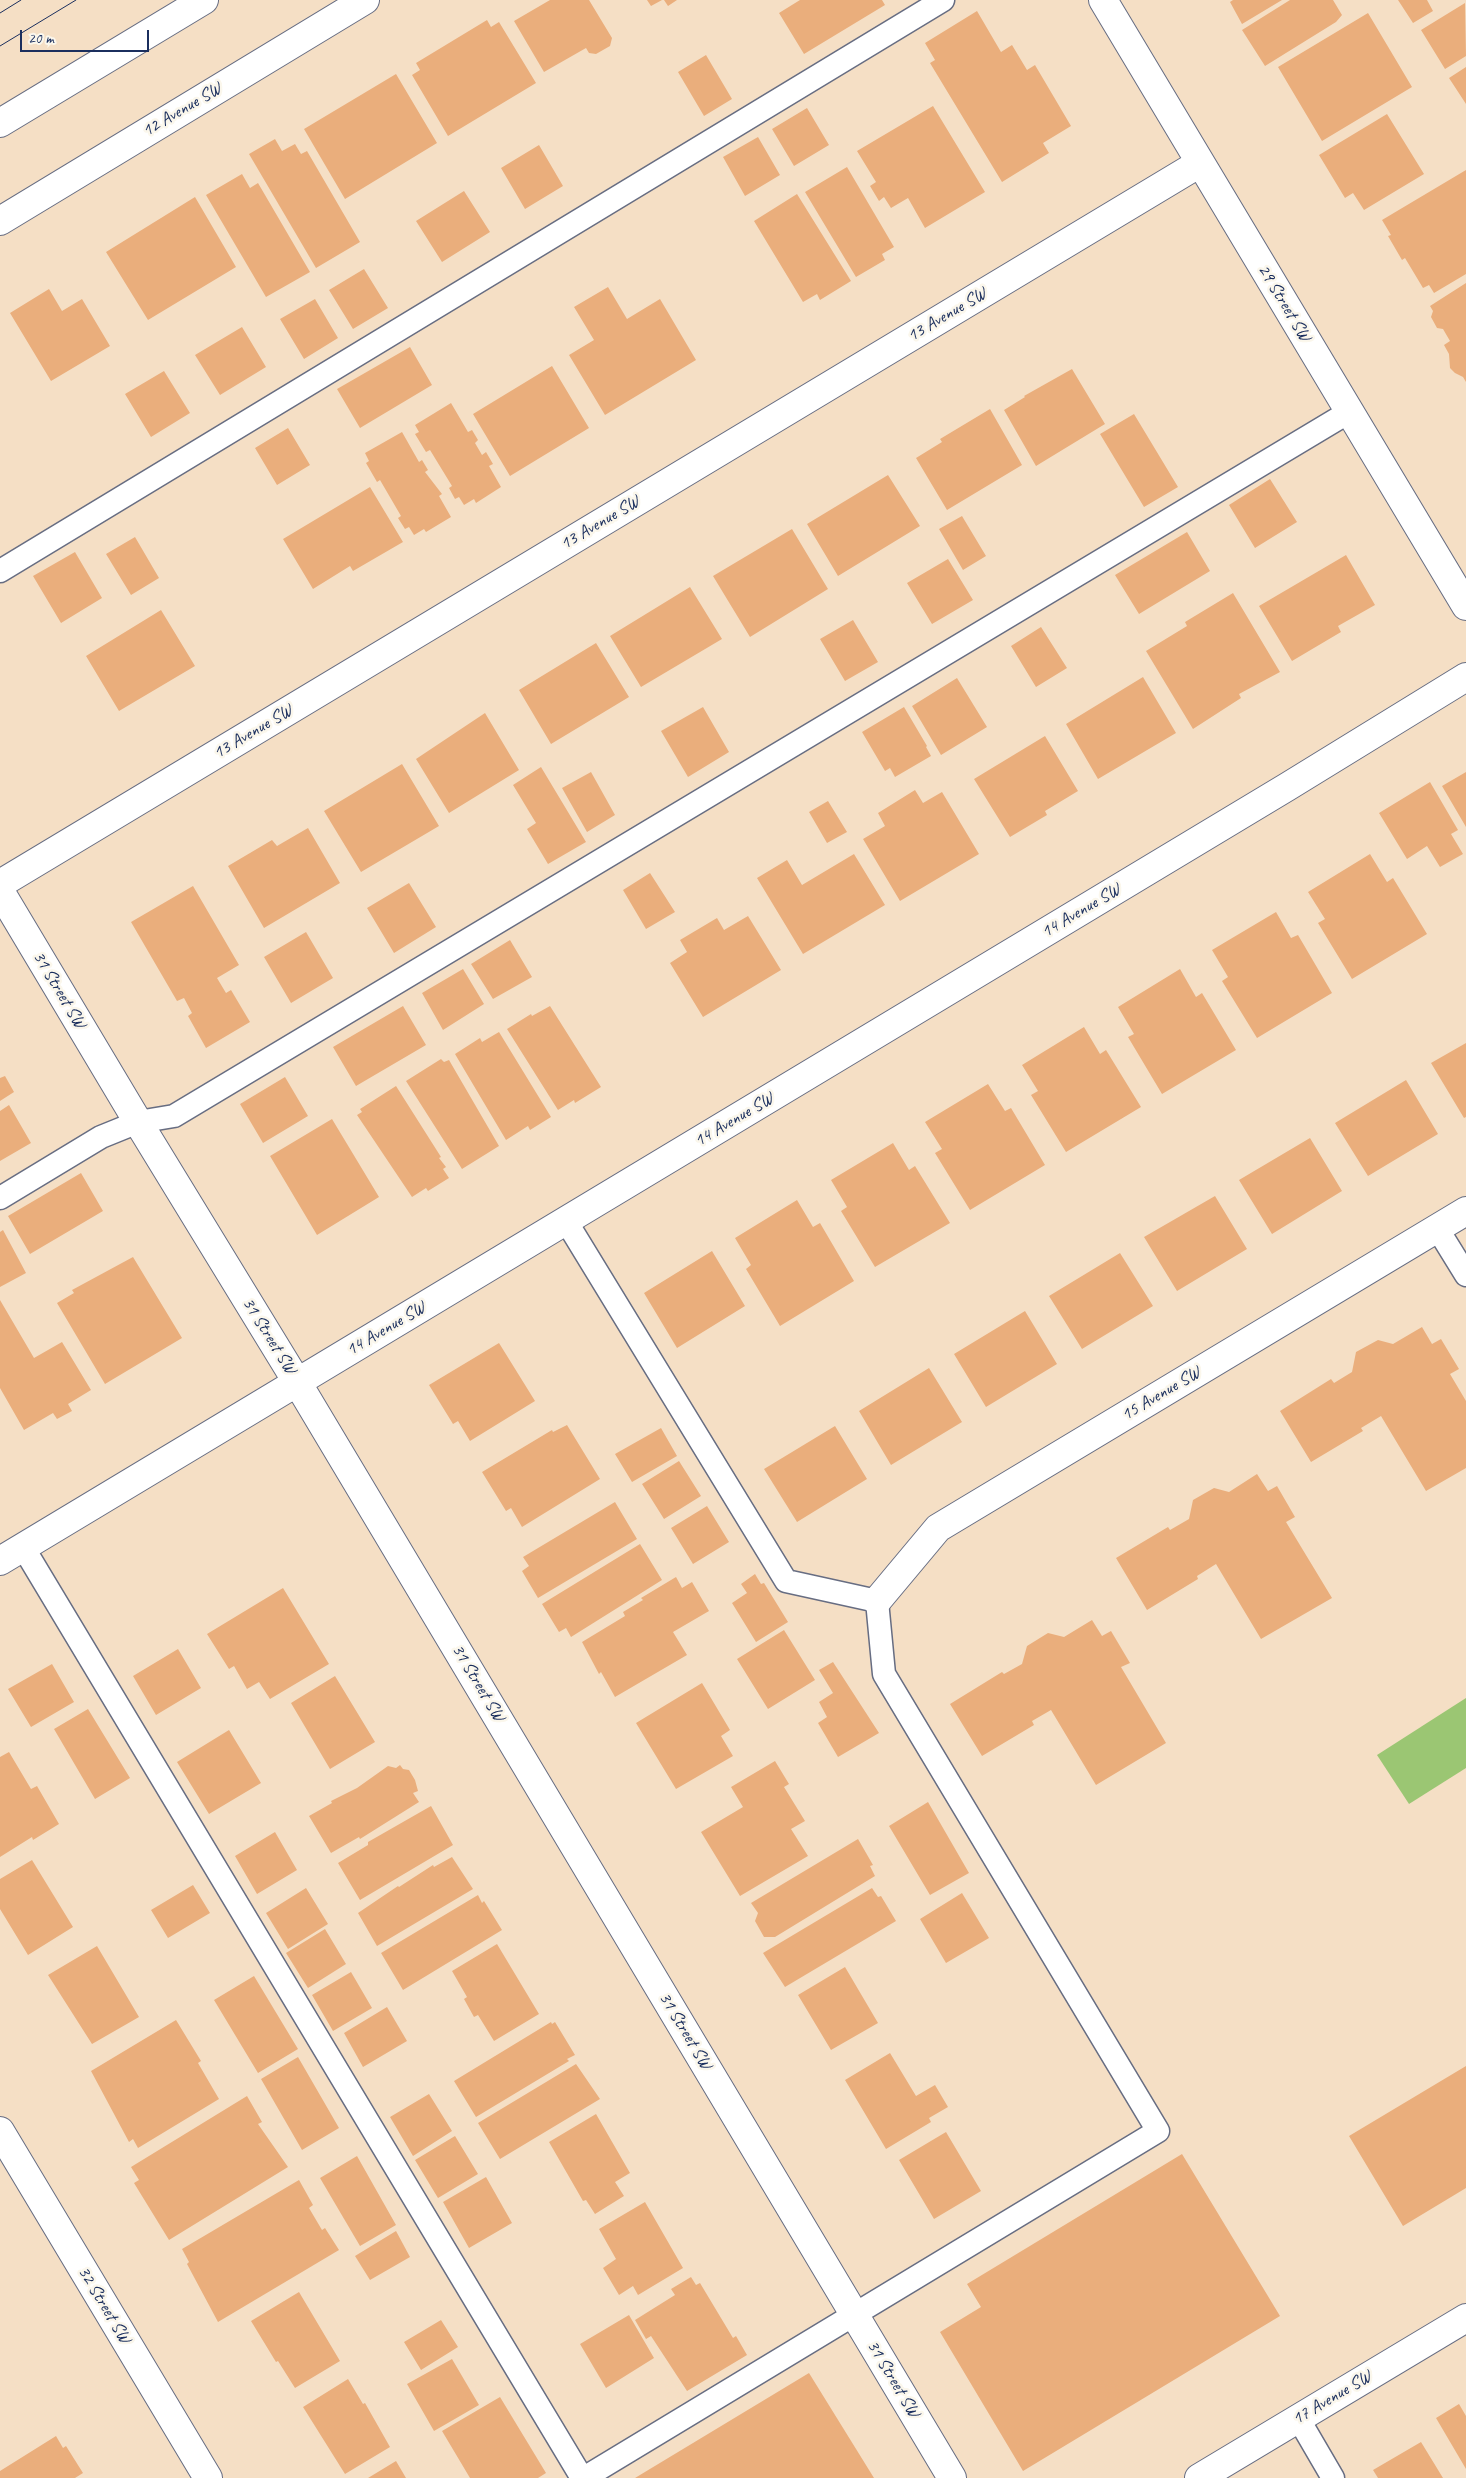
<!DOCTYPE html>
<style>
body{margin:0}
#map{position:relative;width:1466px;height:2478px;overflow:hidden;background:#f5dfc5;font-family:Caveat,sans-serif}
canvas{display:block}
.scale{position:absolute;left:20px;top:30px;width:129px;height:22px;box-sizing:border-box;border:2px solid #1b2f5e;border-top:0;padding-left:6px;font-size:15px;line-height:18px;white-space:nowrap;color:#1b2f5e;-webkit-text-stroke:4px #fbf7ec;paint-order:stroke}
</style>
<div id="map">
<canvas width="1466" height="2478"></canvas>
<div class="scale">20 m</div>
</div>
<script>
const ctx = document.querySelector('canvas').getContext('2d');
ctx.lineJoin = 'round';
function fill(path, color) { ctx.fillStyle = color; ctx.fill(path, 'evenodd'); }
function strokePath(path, color, width, dash) { ctx.strokeStyle = color; ctx.lineWidth = width; ctx.lineCap = dash ? 'butt' : 'round'; ctx.setLineDash(dash || []); ctx.stroke(path); }
function drawText(font, color, halo, rows, align = 'center') {
  ctx.font = font + ' Caveat,sans-serif'; ctx.lineWidth = 5; ctx.setLineDash([]); ctx.textBaseline = 'middle'; ctx.strokeStyle = halo; ctx.fillStyle = color; for (const [text, x, y, turn = 0] of rows) {
    ctx.save(); ctx.translate(x, y); ctx.rotate((+turn || 0) * Math.PI / 180); ctx.textAlign = isNaN(turn) ? turn : align; if (halo) ctx.strokeText(text, 0, 0); ctx.fillText(text, 0, 0); ctx.restore();
  }
}
fill(new Path2D(`
 M1466 1698V1768L1409 1804 1377 1755Z`), '#9bc673');
fill(new Path2D(`
 M550 0H589L612 38 610 46 596 54 589 53 586 48 544 72 514 21Z
 M647 0H662L651 6Z
 M664 0H677L668 6Z
 M800 0H882L885 5 804 54 779 13Z
 M1233 0H1282L1242 24 1230 2Z
 M1290 0H1333L1342 15 1336 22 1265 66 1242 30Z
 M1398 0H1427L1433 11 1413 23Z
 M1465 3 1466 56 1445 69 1421 30Z
 M977 11 1001 52 1012 45 1027 70 1035 65 1071 126 1043 143 1049 153 1002 182 930 63 935 60 925 43Z
 M1368 13 1412 87 1322 141 1278 67Z
 M487 20 491 27 499 22 536 83 448 136 412 75 420 70 416 63Z
 M706 55 732 99 704 116 678 72Z
 M1466 67V104L1449 78Z
 M396 74 437 143 345 199 304 129Z
 M933 106 985 192 925 228 908 198 891 208 884 197 879 201 870 186 876 182 857 151Z
 M807 108 829 145 794 166 772 129Z
 M1387 114 1424 174 1364 210 1353 193 1345 198 1319 155Z
 M758 137 780 175 745 196 723 157Z
 M275 139 282 151 295 144 301 154 307 151 360 242 316 268 249 154Z
 M539 145 563 186 525 209 501 168Z
 M847 167 894 247 882 254 885 260 856 277 805 192Z
 M1466 170V274L1434 293 1429 285 1423 288 1405 258 1402 260 1388 236 1391 235 1382 220Z
 M242 174 250 188 258 183 310 272 266 297 206 195Z
 M464 191 490 232 442 262 416 221Z
 M797 194 851 281 820 300 817 294 803 302 754 221Z
 M195 197 236 267 148 320 106 252Z
 M364 269 388 308 353 329 329 290Z
 M1466 283V382L1463 377 1455 373 1450 368 1449 354 1444 345 1450 341 1443 329 1437 328 1431 317 1433 311 1430 306Z
 M608 287 627 319 660 299 696 360 605 415 569 355 594 340 574 307Z
 M49 289 62 311 82 299 110 346 51 381 10 313Z
 M315 299 338 338 304 359 280 319Z
 M242 327 266 367 220 395 195 355Z
 M410 347 432 385 360 428 337 389Z
 M552 366 589 428 510 476 473 414Z
 M1072 369 1105 424 1036 466 1004 410 1025 397 1024 396Z
 M164 371 190 413 151 437 125 394Z
 M451 403 468 432 472 430 478 440 475 443 482 455 486 452 493 464 489 466 501 487 476 503 474 499 464 505 459 497 455 499 449 488 452 486 430 450 426 452 415 434 419 432 415 425Z
 M990 409 1022 465 947 510 916 458 942 442 940 439Z
 M1134 414 1178 487 1144 507 1100 434Z
 M288 428 310 465 277 485 255 448Z
 M402 432 419 462 422 460 428 470 425 472 442 494 439 496 451 517 426 532 424 529 414 535 409 527 405 529 398 518 401 516 380 480 377 482 366 463 369 461 365 453Z
 M888 475 920 526 838 576 807 524Z
 M1270 479 1297 522 1255 548 1229 505Z
 M370 487 403 542 353 571 350 566 313 589 283 539Z
 M962 516 986 556 963 570 939 529Z
 M792 529 828 589 750 637 713 576Z
 M1187 532 1210 571 1139 614 1115 575Z
 M135 537 159 578 131 595 106 554Z
 M75 552 102 598 61 623 33 576Z
 M1346 555 1375 605 1338 626 1341 632 1292 661 1259 606Z
 M948 559 973 600 932 624 907 583Z
 M690 587 722 639 641 687 610 636Z
 M1233 593 1280 672 1239 694 1241 698 1193 729 1146 651 1187 626 1185 622Z
 M161 610 195 666 119 711 86 656Z
 M853 620 878 662 845 681 820 639Z
 M1041 627 1067 668 1036 687 1011 646Z
 M596 643 629 697 551 744 519 690Z
 M1143 677 1176 733 1098 779 1066 724Z
 M957 678 987 727 941 755 912 706Z
 M703 707 729 752 688 777 661 731Z
 M904 707 927 746 926 747 931 756 895 777 890 768 885 771 862 732Z
 M485 713 519 770 449 813 416 759Z
 M1045 736 1078 791 1045 811 1047 815 1010 837 974 779Z
 M402 764 439 826 361 872 324 811Z
 M541 767 586 842 548 864 527 829 536 823 513 785Z
 M591 772 615 815 587 832 562 788Z
 M1466 772V827L1442 786Z
 M1430 782 1458 830 1451 834 1463 854 1440 867 1427 846 1407 859 1379 813Z
 M915 790 923 803 942 792 979 854 900 901 863 839 885 826 878 813Z
 M828 801 847 832 827 843 809 812Z
 M308 828 340 883 264 928 228 866 272 840 277 846Z
 M854 854 885 905 803 954 757 878 787 860 802 885Z
 M1370 854 1387 882 1393 878 1427 934 1352 979 1318 923 1325 919 1308 892Z
 M650 873 675 912 646 929 623 890Z
 M409 883 436 927 394 953 367 908Z
 M193 886 239 965 217 978 226 993 231 990 250 1022 206 1048 188 1016 192 1013 184 998 177 1001 131 922Z
 M1276 912 1291 938 1298 935 1332 993 1257 1038 1222 981 1228 977 1212 950Z
 M748 916 781 970 703 1017 670 963 687 952 680 940 717 918 724 930Z
 M306 932 333 978 291 1003 264 957Z
 M510 940 532 977 493 999 471 964Z
 M463 969 484 1004 443 1030 422 993Z
 M1180 969 1196 997 1202 993 1236 1050 1162 1094 1128 1037 1134 1034 1118 1007Z
 M403 1006 426 1045 356 1086 333 1047Z
 M550 1006 601 1087 575 1103 574 1100 558 1110 507 1029 531 1014 532 1016Z
 M1084 1027 1100 1054 1106 1050 1141 1107 1066 1152 1031 1095 1038 1091 1022 1065Z
 M499 1032 551 1117 530 1130 528 1126 506 1140 455 1054 480 1038 482 1042Z
 M1466 1043V1117L1464 1118 1431 1063Z
 M441 1059 444 1062 449 1060 499 1146 462 1169 406 1081Z
 M5 1076 14 1092 0 1101V1078Z
 M285 1077 308 1116 263 1143 240 1104Z
 M1406 1080 1438 1134 1368 1176 1335 1123Z
 M988 1084 1005 1111 1011 1108 1045 1165 970 1210 935 1153 942 1149 925 1122Z
 M396 1086 441 1157 439 1158 446 1167 443 1169 449 1178 428 1191 426 1188 412 1197 357 1115 362 1112 360 1109Z
 M9 1105 31 1143 0 1161V1111Z
 M332 1119 379 1197 317 1235 270 1156Z
 M1310 1138 1342 1191 1272 1234 1239 1180Z
 M893 1143 909 1170 915 1166 950 1223 875 1267 841 1211 847 1207 831 1180Z
 M81 1173 103 1211 30 1254 8 1216Z
 M1215 1196 1247 1249 1177 1291 1144 1237Z
 M797 1200 813 1227 820 1223 854 1281 780 1326 746 1269 751 1265 735 1238Z
 M3 1230 26 1273 0 1287V1232Z
 M712 1251 745 1306 677 1348 644 1293Z
 M1120 1253 1153 1306 1082 1349 1049 1296Z
 M133 1257 182 1338 105 1384 57 1303 74 1293 72 1290Z
 M0 1300 34 1358 62 1342 91 1390 68 1404 72 1411 57 1419 53 1413 24 1430 0 1388Z
 M1025 1311 1057 1364 986 1407 954 1354Z
 M1422 1327 1432 1344 1441 1339 1459 1369 1450 1374 1466 1401V1468L1426 1491 1381 1416 1361 1428 1363 1431 1311 1462 1280 1411 1331 1379 1334 1383 1352 1372 1356 1352 1378 1340 1393 1344Z
 M499 1343 535 1401 470 1441 458 1421 453 1424 429 1385Z
 M929 1368 962 1422 891 1465 859 1411Z
 M567 1425 600 1479 522 1527 511 1508 506 1511 482 1472 552 1430 553 1432Z
 M835 1426 867 1479 797 1522 764 1469Z
 M661 1428 677 1456 632 1482 615 1454Z
 M679 1461 701 1496 664 1519 642 1484Z
 M1257 1474 1268 1491 1277 1486 1295 1517 1286 1522 1332 1598 1261 1639 1216 1564 1197 1576 1198 1579 1147 1610 1116 1558 1168 1527 1170 1530 1189 1519 1193 1500 1214 1488 1229 1492Z
 M615 1502 637 1539 538 1598 522 1571 529 1566 523 1557Z
 M707 1506 729 1542 693 1564 671 1528Z
 M640 1544 662 1580 571 1637 566 1628 559 1632 542 1604Z
 M755 1574 761 1584 764 1583 788 1622 756 1642 732 1603 747 1593 741 1584Z
 M676 1577 682 1588 692 1582 709 1611 673 1632 687 1655 615 1697 601 1672 599 1674 582 1642 625 1616 623 1612 643 1600 641 1598Z
 M283 1588 329 1664 270 1699 259 1682 247 1689 234 1666 229 1669 207 1634Z
 M1092 1620 1102 1636 1111 1631 1130 1663 1121 1667 1166 1743 1096 1785 1051 1710 1032 1721 1034 1725 982 1756 950 1704 1002 1672 1004 1674 1022 1664 1027 1646 1048 1633 1064 1637Z
 M784 1630 815 1680 768 1709 737 1659Z
 M178 1649 201 1688 156 1715 133 1676Z
 M833 1662 879 1733 838 1757 818 1723 827 1717 819 1702 833 1693 819 1670Z
 M52 1664 74 1702 31 1727 8 1689Z
 M335 1676 375 1742 330 1769 291 1703Z
 M702 1683 730 1730 721 1736 733 1756 676 1789 636 1723Z
 M88 1709 130 1778 95 1799 54 1729Z
 M229 1730 261 1783 209 1814 177 1762Z
 M9 1752 31 1789 37 1786 59 1824 33 1840 32 1837 0 1857V1757Z
 M775 1761 789 1784 784 1787 805 1821 791 1829 808 1856 740 1896 701 1832 743 1807 731 1787Z
 M400 1765 403 1769 409 1770 415 1780 418 1791 413 1793 419 1802 360 1839 359 1837 331 1853 309 1816 332 1803 331 1801 357 1788 388 1766 396 1768Z
 M928 1802 969 1873 930 1895 889 1826Z
 M431 1806 453 1845 360 1900 338 1863 368 1845V1842Z
 M275 1832 297 1870 257 1894 235 1856Z
 M858 1839 873 1865 870 1866 875 1876 775 1937H764L755 1921 758 1913 751 1903Z
 M452 1857 473 1889 377 1946 358 1913 398 1886 399 1887 433 1865 434 1867Z
 M32 1860 73 1927 28 1955 0 1909V1879Z
 M193 1885 210 1913 168 1938 151 1910Z
 M306 1888 328 1924 288 1949 266 1913Z
 M872 1888 878 1897 881 1896 896 1921 785 1987 763 1953Z
 M962 1893 989 1938 946 1963 920 1919Z
 M478 1895 482 1903 484 1901 502 1930 403 1990 381 1953Z
 M325 1929 346 1964 308 1988 286 1953Z
 M497 1944 539 2014 494 2041 478 2015 474 2017 464 1999 467 1997 452 1971Z
 M97 1946 139 2017 92 2044 48 1975Z
 M845 1967 878 2023 831 2050 798 1995Z
 M351 1972 372 2008 333 2031 312 1995Z
 M254 1976 298 2049 258 2073 214 2000Z
 M387 2007 407 2041 363 2067 344 2033Z
 M176 2020 201 2061 198 2063 219 2099 138 2148 133 2139 129 2142 91 2071Z
 M551 2022 552 2024 555 2022 575 2055 567 2059 569 2061 476 2117 454 2081Z
 M890 2053 916 2096 935 2085 948 2107 929 2118 931 2122 886 2149 845 2080Z
 M298 2057 339 2128 302 2150 261 2079Z
 M576 2064 600 2099 500 2159 478 2123Z
 M1466 2066V2188L1403 2226 1349 2136Z
 M429 2094 452 2131 413 2156 390 2117Z
 M247 2096 262 2122 258 2124 288 2167 169 2240 134 2183 139 2180 131 2167Z
 M596 2114 630 2173 615 2182 624 2196 595 2214 586 2200 583 2201 549 2142Z
 M946 2132 981 2191 934 2219 899 2160Z
 M455 2136 478 2174 438 2198 415 2160Z
 M1182 2154 1280 2316 1023 2471 940 2332 981 2307 967 2284Z
 M357 2156 396 2225 360 2246 320 2178Z
 M486 2177 512 2223 469 2248 443 2202Z
 M299 2180 313 2205 309 2208 322 2230 325 2228 339 2250 218 2322 187 2264 189 2262 182 2249Z
 M645 2202 683 2268 638 2295 633 2286 619 2295 603 2268 616 2259 599 2229Z
 M396 2231 410 2257 370 2280 355 2256Z
 M691 2277 696 2285 700 2283 733 2338 736 2336 747 2355 687 2391 651 2336 646 2339 635 2320 675 2295 671 2289Z
 M299 2292 340 2361 295 2388 278 2361 276 2362 251 2321Z
 M629 2315 654 2358 606 2388 580 2344Z
 M441 2320 458 2347 421 2370 404 2342Z
 M452 2359 479 2405 434 2431 407 2384Z
 M809 2373 874 2478H635Z
 M348 2379 363 2404 365 2403 390 2447 345 2474 303 2407Z
 M500 2397 546 2473 538 2478H470L442 2431Z
 M1459 2404 1466 2416V2469L1436 2418Z
 M56 2436 63 2448 66 2446 83 2473 75 2478H0V2471Z
 M1421 2442 1443 2478H1378L1373 2470Z
 M396 2461 406 2478H368Z`), '#eaae7c');
const lane = new Path2D(`
 M0 571 943 0
 M0 1198 101 1137 138 1122 174 1116 1349 412
 M566 1221 786 1581 877 1601 884 1674 1158 2131 584 2478
 M1437 1228 1466 1275
 M23 1547 582 2478
 M1298 2418 1333 2478`);
const street = new Path2D(`
 M1103 0 1466 606
 M0 221 365 0
 M0 884 1200 163
 M0 891 138 1122 297 1382 952 2478
 M0 1561 1287 787 1466 677
 M877 1601 938 1528 1466 1211
 M0 2131 208 2478`);
const secondary = new Path2D(`
 M0 123 204 0
 M1199 2478 1466 2318`);
strokePath(lane, '#676d82', 25);
strokePath(street, '#676d82', 30);
strokePath(secondary, '#676d82', 30);
strokePath(lane, '#fff', 22);
strokePath(street, '#fff', 28);
strokePath(secondary, '#fff', 28);
strokePath(new Path2D(`
 M0 13 21 0
 M0 46 76 0`), '#1b2f5e', 1);
drawText('18px', '#1b2f5e', '#fbf7ec', [
 ["12 Avenue SW",182,110,-31],
 ["29 Street SW",1284,303,59],
 ["13 Avenue SW",947,315,-31],
 ["13 Avenue SW",600,523,-31],
 ["13 Avenue SW",253,732,-31],
 ["14 Avenue SW",1081,911,-31],
 ["31 Street SW",59,990,59],
 ["14 Avenue SW",734,1120,-31],
 ["14 Avenue SW",386,1329,-31],
 ["31 Street SW",269,1336,58],
 ["15 Avenue SW",1161,1394,-31],
 ["31 Street SW",478,1683,59],
 ["31 Street SW",685,2031,59],
 ["32 Street SW",104,2305,59],
 ["31 Street SW",893,2379,59],
 ["17 Avenue SW",1332,2398,-31]
]);
</script>
